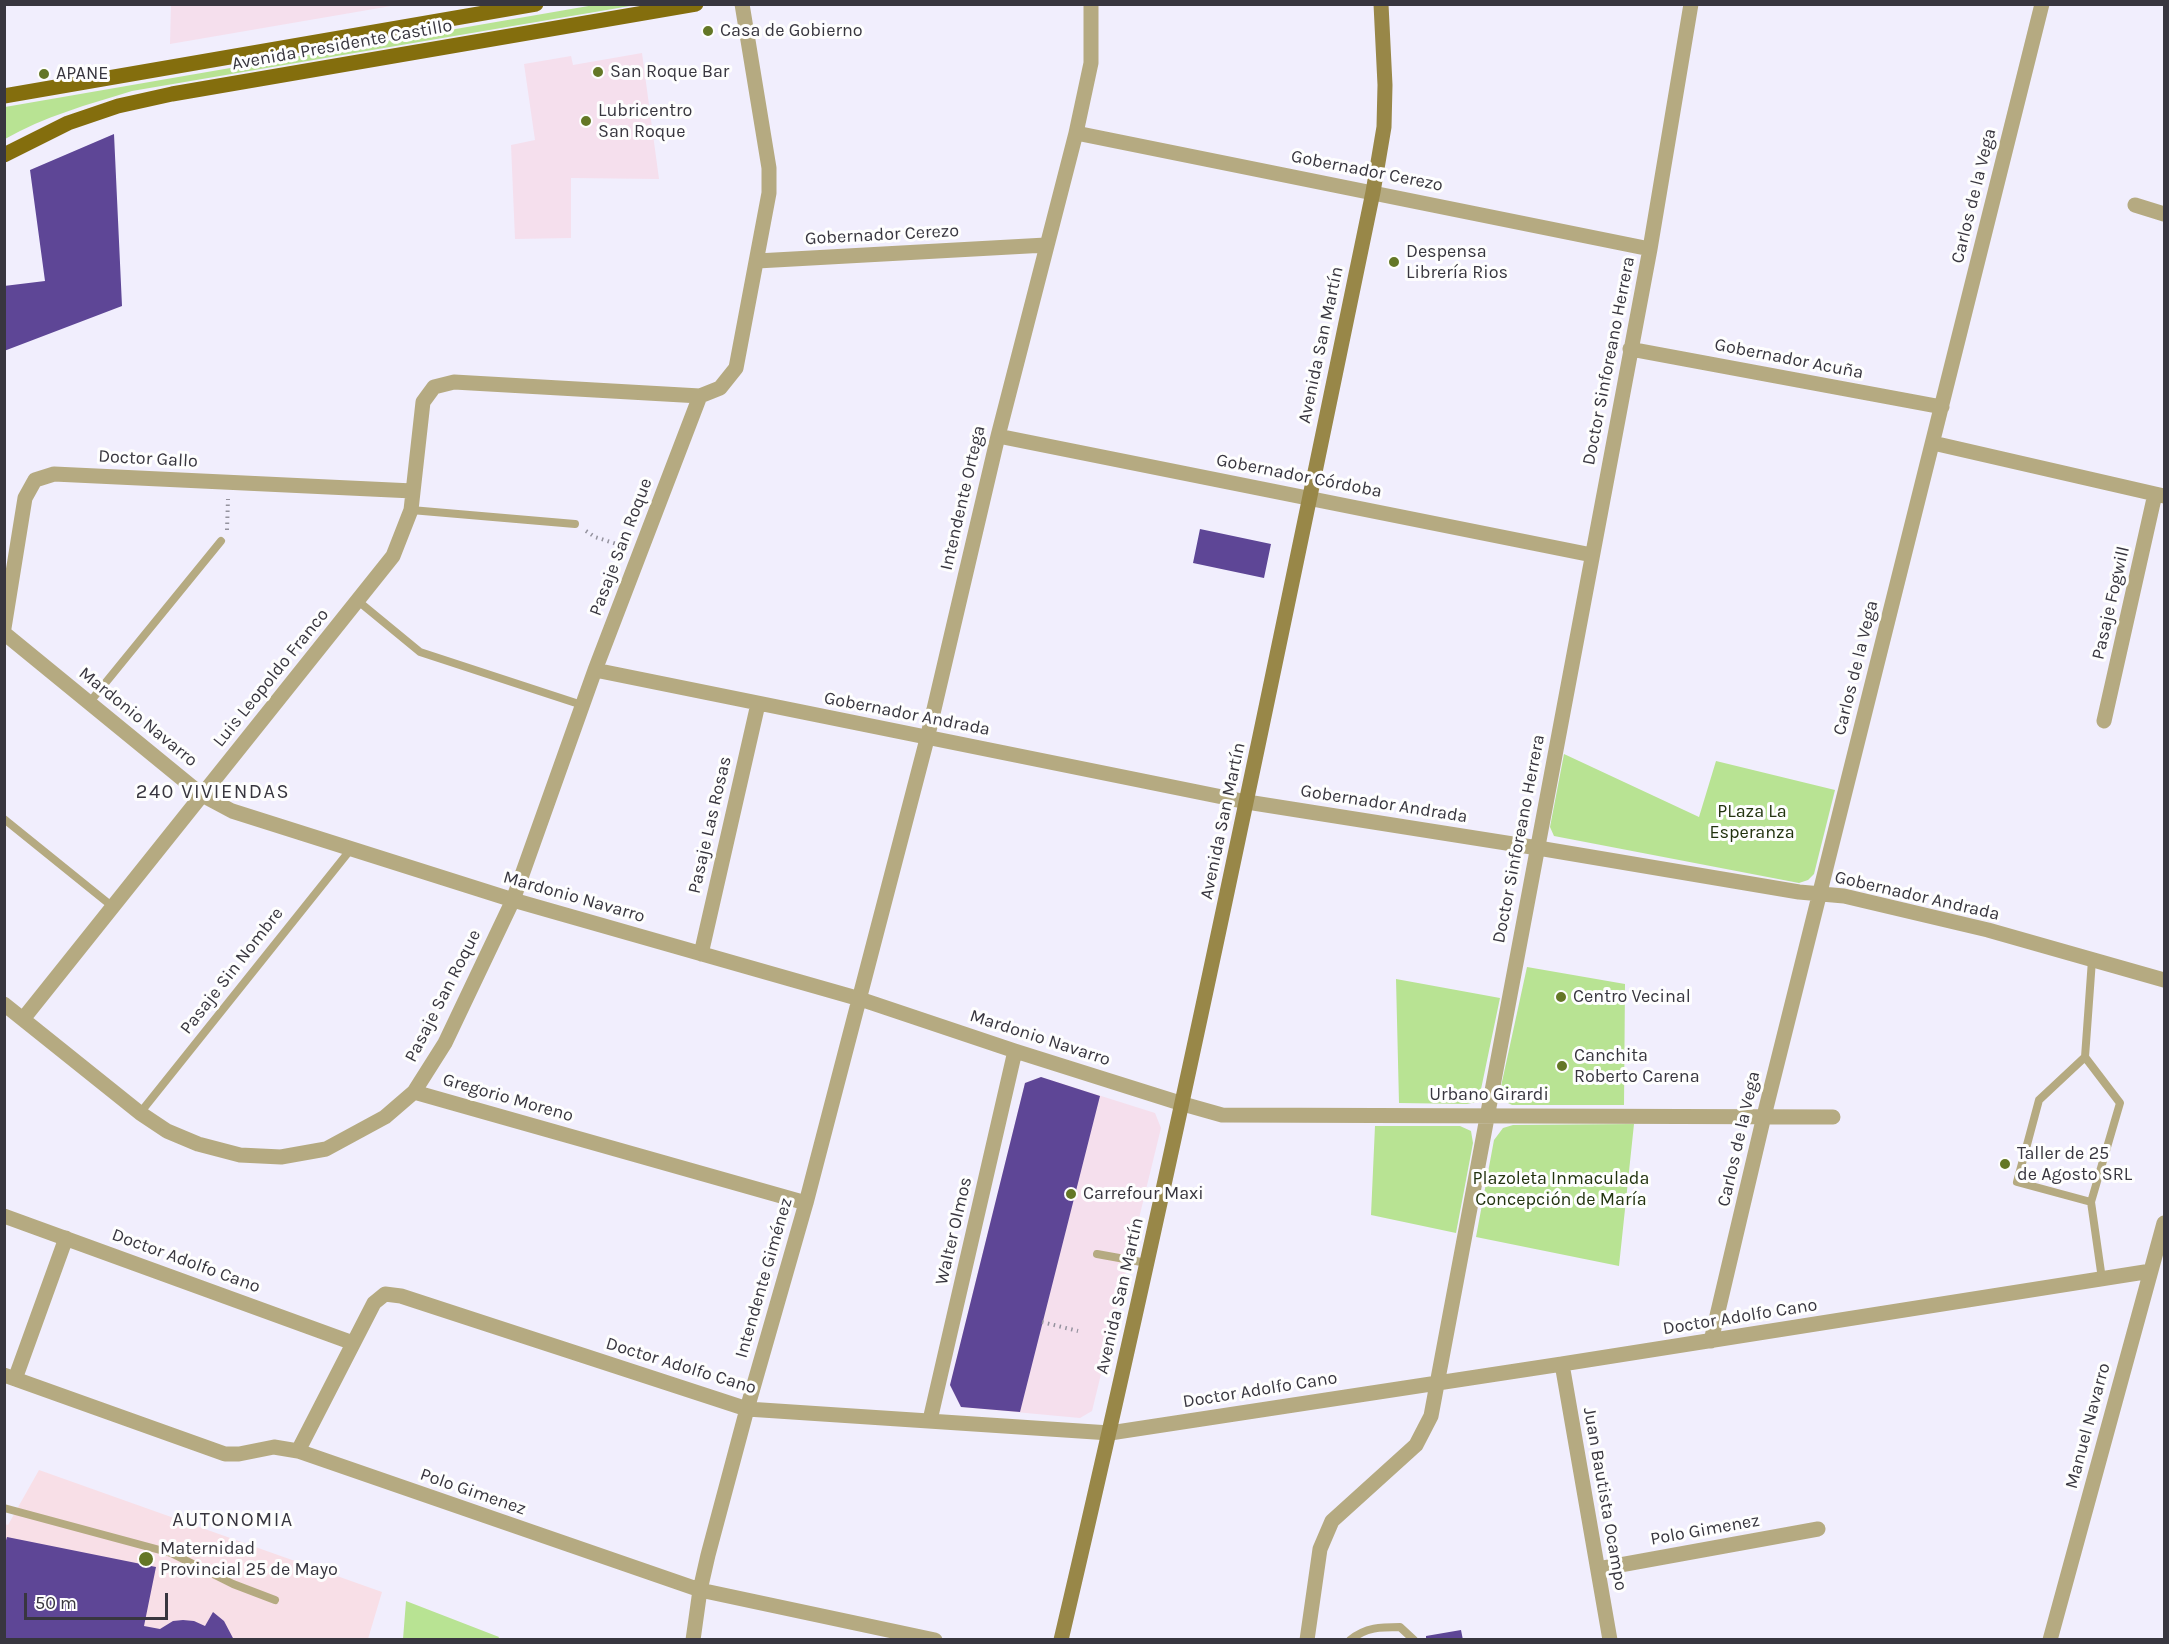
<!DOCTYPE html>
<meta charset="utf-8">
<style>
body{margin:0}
#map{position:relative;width:2169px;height:1644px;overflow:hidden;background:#f1eefd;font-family:Karla,sans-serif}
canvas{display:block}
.frame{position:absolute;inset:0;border:6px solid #38363f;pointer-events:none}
.scale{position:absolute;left:24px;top:1593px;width:144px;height:27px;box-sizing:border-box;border:3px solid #38363f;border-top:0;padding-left:8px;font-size:18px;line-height:21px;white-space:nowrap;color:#38363f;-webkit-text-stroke:4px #fefefe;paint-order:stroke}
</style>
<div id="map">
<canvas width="2169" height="1644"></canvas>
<div class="frame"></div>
<div class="scale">50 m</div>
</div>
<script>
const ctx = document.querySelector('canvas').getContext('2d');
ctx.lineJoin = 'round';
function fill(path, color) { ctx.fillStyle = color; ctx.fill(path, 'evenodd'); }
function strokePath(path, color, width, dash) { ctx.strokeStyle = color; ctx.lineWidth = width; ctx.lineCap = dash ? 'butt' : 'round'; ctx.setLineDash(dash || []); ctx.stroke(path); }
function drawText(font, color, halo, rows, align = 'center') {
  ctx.font = font + ' Karla,sans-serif'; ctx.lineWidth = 6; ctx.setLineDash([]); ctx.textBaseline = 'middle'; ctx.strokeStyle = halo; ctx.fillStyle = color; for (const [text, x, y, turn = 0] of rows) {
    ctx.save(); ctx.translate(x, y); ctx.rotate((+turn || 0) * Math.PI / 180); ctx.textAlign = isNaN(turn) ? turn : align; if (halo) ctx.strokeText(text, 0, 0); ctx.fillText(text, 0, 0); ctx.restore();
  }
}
fill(new Path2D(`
 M171 5V4L397 5 170 44Z
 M642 53 659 179 571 178V238L515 239 511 145 535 140 524 64 571 56 573 65Z
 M1041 1077 1155 1113 1161 1128 1092 1411 1080 1418 961 1407 950 1385 1025 1083Z`), '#f5dfed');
fill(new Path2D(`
 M39 1470 382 1592 368 1639 5 1640V1524L8 1525Z`), '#f8dfe7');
fill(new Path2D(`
 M600 4 636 5 132 91C89 104 43 117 5 139V107Z
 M1564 754 1699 817 1716 761 1835 790 1814 874 1808 880 1799 883 1554 836 1550 827Z
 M1527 967 1625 984 1624 1105H1512L1504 1101 1500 1091Z
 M1396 979 1500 998 1480 1094 1476 1102 1467 1104 1399 1103Z
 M1634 1124 1619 1266 1476 1237 1494 1140 1503 1128 1513 1125Z
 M1375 1126H1460L1471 1131 1473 1143 1456 1233 1371 1215Z
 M406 1601 499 1637 498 1639H403Z`), '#b8e393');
fill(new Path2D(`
 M114 134 122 306 4 351V286L45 281 30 170Z
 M1200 529 1271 544 1264 578 1193 563Z
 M1041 1077 1100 1096 1020 1412 961 1407 950 1385 1025 1083Z
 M7 1537 156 1567 144 1626 160 1629 173 1621 183 1620 194 1621 205 1626 213 1612 224 1621 234 1640H4V1547Z
 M1461 1630 1463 1640H1426V1636Z`), '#5e4696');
strokePath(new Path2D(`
 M227 530 228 499
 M586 531 595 537 626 547
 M1042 1322 1078 1331`), '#94929e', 4, [1.5, 4.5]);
strokePath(new Path2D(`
 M411 510 575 524
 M358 601 420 652 582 705
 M89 703 221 541
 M4 819 113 907
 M2092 960 2085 1057 2039 1100 2017 1182 2091 1202 2102 1279
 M2085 1057 2120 1103 2091 1202
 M140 1113 351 849
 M1097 1254 1147 1263
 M4 1508 171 1553 233 1584 275 1600
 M1350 1640C1366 1627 1381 1627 1400 1627L1414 1640`), '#b5aa81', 8);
strokePath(new Path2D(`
 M1076 133 1650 249
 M2135 205 2164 214
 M757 261 1046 245
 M1630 349 1942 407
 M998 436 1592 555
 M1933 443 2164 496
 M4 628 25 498 35 480 54 474 413 491
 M4 633 202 795 232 811 513 900 860 999 1015 1051 1183 1104 1222 1115 1833 1117
 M595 670 1247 802 1538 848 1799 892 1844 896 1988 930 2164 980
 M2104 721 2155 494
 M701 954 758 704
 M4 1004 140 1113 167 1131 198 1144 240 1155 281 1157 326 1149 385 1117 414 1092 445 1043 513 900 595 670 700 396
 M23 1019 393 556 411 510 423 402 434 387 454 382 700 396 720 388 736 368 769 193V168L742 4
 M414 1092 806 1203
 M4 1216 353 1343
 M1711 1341 1764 1116 2042 4
 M1562 1364 1610 1640
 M4 1375 225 1454H239L274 1447 298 1451 700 1590 935 1640
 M15 1379 66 1238
 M930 1420 1015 1051
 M298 1451 374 1303 385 1294 401 1296 747 1409 1110 1433 1562 1364 2151 1271
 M1598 1569 1818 1529
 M693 1640 700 1590 708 1555 747 1409 806 1203 927 739 998 436 1076 133 1091 63V4
 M1307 1640 1320 1549 1332 1521 1416 1445 1431 1416 1650 249 1691 4
 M2050 1640 2164 1223`), '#b5aa81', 15);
strokePath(new Path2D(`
 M1061 1640C1174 1159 1273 675 1373 192L1384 127 1385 85 1381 4`), '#988748', 15);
strokePath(new Path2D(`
 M4 96 536 4
 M4 155 68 123 118 106 172 94 696 4`), '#846e0d', 15);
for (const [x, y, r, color] of [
 [708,31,6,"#647726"],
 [598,72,6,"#647726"],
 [44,74,6,"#647726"],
 [586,121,6,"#647726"],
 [1394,262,6,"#647726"],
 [1561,997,6,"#647726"],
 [1562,1066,6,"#647726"],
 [2005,1164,6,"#647726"],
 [1071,1194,6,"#647726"],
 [146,1559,8,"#647726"]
]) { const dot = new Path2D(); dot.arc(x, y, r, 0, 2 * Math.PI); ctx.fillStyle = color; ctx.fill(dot); strokePath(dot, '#fefefe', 2); }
drawText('18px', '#38363f', '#fefefe', [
 ["Casa de Gobierno",720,31],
 ["San Roque Bar",610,72],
 ["APANE",56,74],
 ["Lubricentro",598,111],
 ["San Roque",598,132],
 ["Despensa",1406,252],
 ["Librería Rios",1406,273],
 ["Centro Vecinal",1573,997],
 ["Canchita",1574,1056],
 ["Roberto Carena",1574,1077],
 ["Taller de 25",2017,1154],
 ["de Agosto SRL",2017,1175],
 ["Carrefour Maxi",1083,1194],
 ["Maternidad",160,1549],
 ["Provincial 25 de Mayo",160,1570]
], 'left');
drawText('18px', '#38363f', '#fefefe', [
 ["Avenida Presidente Castillo",342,45,-10],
 ["Gobernador Cerezo",1367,171,11],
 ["Carlos de la Vega",1974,196,-76],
 ["Gobernador Cerezo",882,235,-3],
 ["Avenida San Martín",1321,345,-78],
 ["Gobernador Acuña",1789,359,11],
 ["Doctor Sinforeano Herrera",1609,361,-79],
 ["Doctor Gallo",148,459,3],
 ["Gobernador Córdoba",1299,476,11],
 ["Intendente Ortega",963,498,-77],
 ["Pasaje San Roque",621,547,-69],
 ["Pasaje Fogwill",2111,603,-77],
 ["Carlos de la Vega",1856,668,-76],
 ["Luis Leopoldo Franco",271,678,-51],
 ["Gobernador Andrada",907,714,11],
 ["Mardonio Navarro",138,717,39],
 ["Gobernador Andrada",1384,804,9],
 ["Avenida San Martín",1223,821,-78],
 ["Pasaje Las Rosas",710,825,-77],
 ["Doctor Sinforeano Herrera",1519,839,-79],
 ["Gobernador Andrada",1917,896,13],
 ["Mardonio Navarro",574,897,16],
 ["Pasaje Sin Nombre",232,971,-52],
 ["Pasaje San Roque",443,996,-63],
 ["Mardonio Navarro",1040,1038,18],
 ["Urbano Girardi",1489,1095],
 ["Gregorio Moreno",508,1098,16],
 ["Carlos de la Vega",1739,1139,-77],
 ["Walter Olmos",954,1231,-77],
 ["Doctor Adolfo Cano",186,1261,20],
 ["Intendente Giménez",764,1278,-74],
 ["Avenida San Martín",1120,1296,-77],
 ["Doctor Adolfo Cano",1740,1317,-9],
 ["Doctor Adolfo Cano",681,1366,17],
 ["Doctor Adolfo Cano",1260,1390,-9],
 ["Manuel Navarro",2088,1426,-75],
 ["Polo Gimenez",473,1492,19],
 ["Juan Bautista Ocampo",1605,1499,80],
 ["Polo Gimenez",1705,1530,-10]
]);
drawText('18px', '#22330f', '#fefefe', [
 ["PLaza La",1752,812],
 ["Esperanza",1752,833],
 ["Plazoleta Inmaculada",1561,1179],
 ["Concepción de María",1561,1200]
]);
ctx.letterSpacing = '1.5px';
drawText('20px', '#38363f', '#fefefe', [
 ["240 VIVIENDAS",213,792],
 ["AUTONOMIA",233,1520]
]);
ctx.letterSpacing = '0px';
</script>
